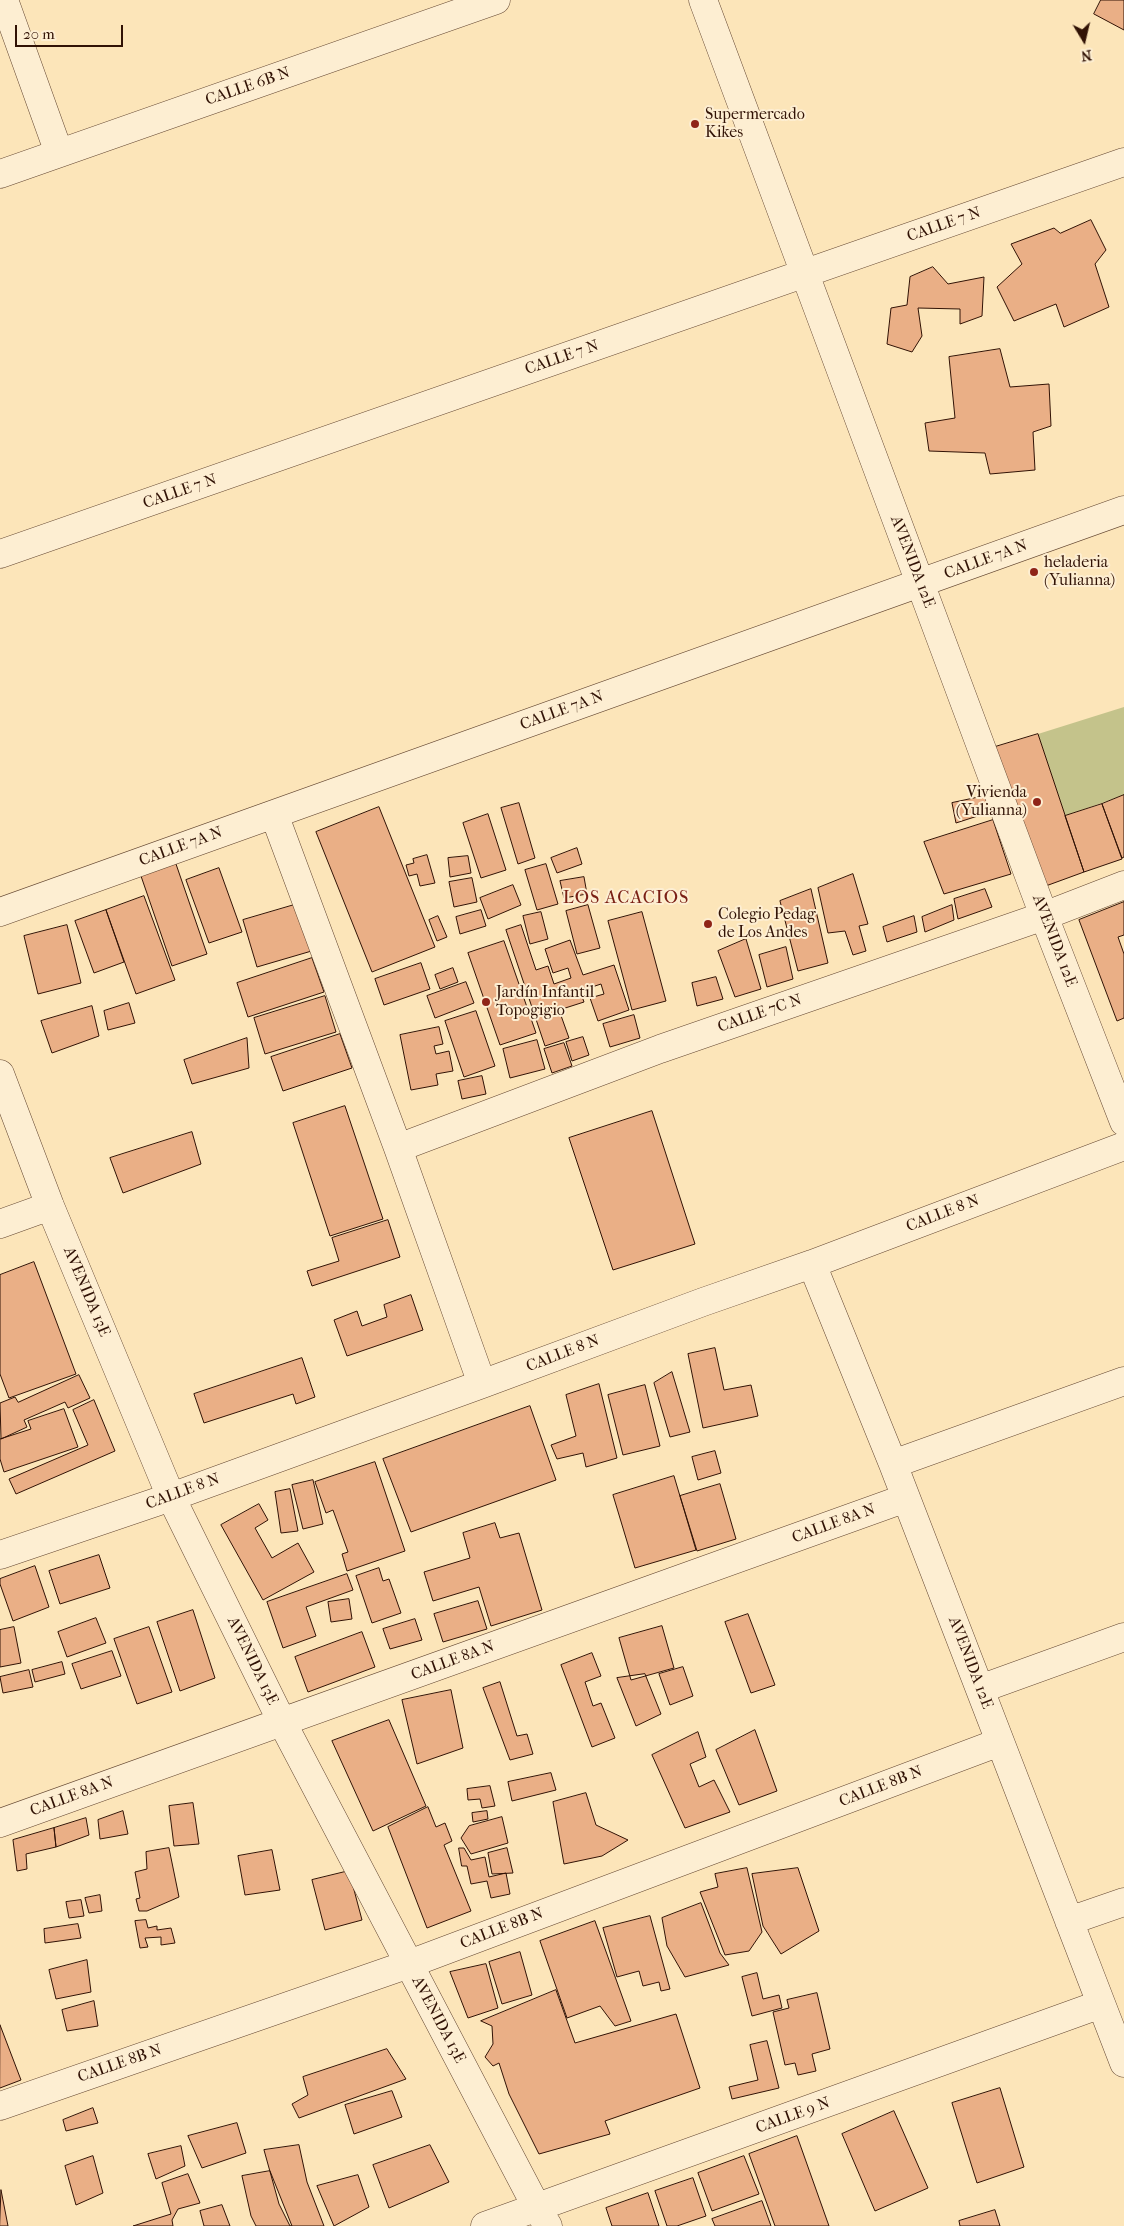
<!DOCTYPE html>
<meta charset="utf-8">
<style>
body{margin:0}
#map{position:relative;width:1124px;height:2226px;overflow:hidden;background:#fce5b9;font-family:"IM FELL French Canon",serif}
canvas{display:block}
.north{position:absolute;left:1059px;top:15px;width:50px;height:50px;-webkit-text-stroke:4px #fdeed2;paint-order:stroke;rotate:171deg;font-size:14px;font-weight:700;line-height:20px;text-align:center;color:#311205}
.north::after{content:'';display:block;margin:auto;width:18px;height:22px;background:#311205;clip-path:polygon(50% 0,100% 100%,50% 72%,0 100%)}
.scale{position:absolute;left:15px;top:25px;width:108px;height:22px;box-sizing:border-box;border:2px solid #311205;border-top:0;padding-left:6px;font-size:15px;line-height:18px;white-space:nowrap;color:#311205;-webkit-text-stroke:4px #fdeed2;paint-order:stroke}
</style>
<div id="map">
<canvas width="1124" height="2226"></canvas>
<div class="north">N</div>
<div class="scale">20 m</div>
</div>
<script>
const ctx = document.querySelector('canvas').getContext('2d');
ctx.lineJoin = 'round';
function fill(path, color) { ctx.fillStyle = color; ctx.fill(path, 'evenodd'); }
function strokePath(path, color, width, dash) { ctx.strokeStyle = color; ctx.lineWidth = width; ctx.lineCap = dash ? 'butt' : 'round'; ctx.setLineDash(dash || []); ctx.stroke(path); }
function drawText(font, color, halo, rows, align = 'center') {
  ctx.font = font + ' "IM FELL French Canon",serif'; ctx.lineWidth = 4; ctx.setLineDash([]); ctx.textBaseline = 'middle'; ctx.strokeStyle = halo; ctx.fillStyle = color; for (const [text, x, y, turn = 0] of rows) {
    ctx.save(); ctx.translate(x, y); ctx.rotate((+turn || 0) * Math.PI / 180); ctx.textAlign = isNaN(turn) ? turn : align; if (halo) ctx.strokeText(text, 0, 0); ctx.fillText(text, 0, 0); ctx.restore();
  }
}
fill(new Path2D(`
 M1124 707V795L1065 816 1038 734Z`), '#c4c38b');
const building = new Path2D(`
 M1101 0H1124V30L1094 14Z
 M1091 220 1106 250 1095 264 1109 307 1064 327 1056 304 1014 321 997 287 1022 264 1011 244 1054 228 1060 233Z
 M933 267 948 284 984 277 982 316 960 324V309L918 308 922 336 912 352 887 344 891 308 907 305 910 277Z
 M1000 349 1010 387 1049 384 1051 426 1033 432 1035 470 990 474 985 453 929 451 925 423 955 418 949 357Z
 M1038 734 1084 872 1043 887 995 747Z
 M1124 795V857L1122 858 1102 804Z
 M985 796 990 812 956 823 952 803Z
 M519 803 535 858 518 864 501 808Z
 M1102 804 1122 859 1084 872 1065 816Z
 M379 807 435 947 372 972 316 832Z
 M488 814 506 870 481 878 463 823Z
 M993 820 1011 874 944 894 924 842Z
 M577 848 582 864 557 873 551 858Z
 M427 855 435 883 420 886 417 874 409 876 406 865 414 863 413 859Z
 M468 856 471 873 450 877 448 858Z
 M176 864 207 954 172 966 141 876Z
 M546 864 558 904 537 910 525 870Z
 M219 868 242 932 209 943 186 880Z
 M853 874 868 924 859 926 866 951 853 955 845 931 828 933 818 888Z
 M584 877 587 894 564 898 560 881Z
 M472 878 477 902 454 907 449 882Z
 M513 885 521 905 488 919 480 898Z
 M811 889 828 963 798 971 780 901Z
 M985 889 992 907 958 919 954 899Z
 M144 896 175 980 136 994 106 910Z
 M1124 902V935L1118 937 1124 954V1018L1117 1021 1079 920Z
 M301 903 315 950 257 967 243 920Z
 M588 905 600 948 577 954 566 911Z
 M952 905 954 920 925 932 922 917Z
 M106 910 124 962 94 973 75 921Z
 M481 910 486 926 460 934 456 917Z
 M541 912 548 939 530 944 523 916Z
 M642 912 666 1001 632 1010 608 921Z
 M438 916 447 937 437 941 429 920Z
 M914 916 917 932 887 942 883 927Z
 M67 925 81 983 38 994 24 936Z
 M521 925 536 970 548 966 554 984 571 978 568 968 553 973 545 949 570 940 583 975 614 965 629 1010 598 1021 590 998 604 994 601 984 580 991 584 1002 559 1010 569 1038 545 1046 506 930Z
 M746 939 761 989 735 997 718 951Z
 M504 941 536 1033 500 1045 468 953Z
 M786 947 793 979 767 987 759 955Z
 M312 958 324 992 248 1017 237 983Z
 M421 963 430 989 384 1005 375 979Z
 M453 968 458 982 440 989 435 975Z
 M716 977 723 999 697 1006 692 983Z
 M466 982 474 1003 435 1018 427 996Z
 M325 996 336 1032 265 1054 254 1018Z
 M129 1003 135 1023 108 1030 104 1011Z
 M92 1006 99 1036 52 1053 41 1021Z
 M476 1011 495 1066 464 1077 445 1021Z
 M634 1015 640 1038 610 1047 603 1024Z
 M439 1027 443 1044 434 1046 436 1054 449 1051 453 1071 436 1074 438 1085 411 1090 400 1035Z
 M340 1034 352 1068 283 1091 271 1057Z
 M583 1037 589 1055 572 1061 566 1042Z
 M247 1038 249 1068 192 1084 184 1060Z
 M537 1040 545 1069 510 1078 503 1049Z
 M564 1043 572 1066 552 1073 544 1049Z
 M482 1076 486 1094 462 1099 458 1081Z
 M345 1106 383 1219 330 1236 293 1123Z
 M652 1111 695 1244 613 1270 569 1138Z
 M192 1132 201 1164 123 1193 110 1158Z
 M388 1220 400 1257 312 1286 307 1271 339 1261 332 1238Z
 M34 1262 76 1374 9 1398 0 1374V1275Z
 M411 1295 423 1330 347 1356 334 1320 357 1311 362 1326 387 1317 384 1305Z
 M715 1348 724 1390 751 1385 758 1416 703 1428 688 1354Z
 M302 1358 315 1397 296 1404 293 1394 204 1423 194 1394Z
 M672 1372 690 1432 670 1437 654 1383Z
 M79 1375 90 1398 68 1408 65 1402 24 1420 27 1427 1 1439 0 1403 15 1397 18 1402Z
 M599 1384 617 1458 586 1467 583 1453 557 1459 551 1445 576 1436 566 1395Z
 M645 1385 660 1446 623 1455 608 1395Z
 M94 1400 115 1451 16 1494 9 1479 88 1445 73 1410Z
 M530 1406 556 1480 411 1532 383 1459Z
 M64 1409 78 1447 4 1472 0 1459V1439L31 1429 28 1421Z
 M715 1451 721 1473 698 1480 692 1457Z
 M375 1462 405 1551 347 1571 342 1554 348 1552 333 1510 326 1513 315 1482Z
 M674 1476 696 1550 635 1568 613 1495Z
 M313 1480 323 1524 303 1529 292 1485Z
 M720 1484 736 1539 697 1551 680 1496Z
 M290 1489 298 1531 281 1533 275 1492Z
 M259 1504 268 1520 255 1528 272 1558 298 1543 314 1572 263 1600 221 1525Z
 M495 1523 500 1538 519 1533 542 1610 491 1626 479 1587 433 1601 424 1572 470 1558 463 1533Z
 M99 1555 110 1588 60 1604 49 1571Z
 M35 1566 49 1607 13 1621 0 1584V1579Z
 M379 1568 383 1581 389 1579 401 1613 372 1623 356 1576Z
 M347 1574 353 1590 306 1607 316 1636 283 1648 267 1602Z
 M349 1599 352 1619 331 1622 328 1602Z
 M478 1601 487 1629 443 1642 434 1614Z
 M193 1610 215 1678 180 1691 157 1622Z
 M748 1614 775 1685 751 1693 725 1622Z
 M96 1618 106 1643 67 1657 58 1632Z
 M415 1619 422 1640 390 1649 383 1629Z
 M662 1626 674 1668 631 1680 619 1638Z
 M14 1627 21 1663 0 1667V1630Z
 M149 1627 172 1692 137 1704 114 1639Z
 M362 1632 375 1667 308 1692 295 1657Z
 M112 1651 121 1676 81 1689 72 1664Z
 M592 1653 601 1676 585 1682 593 1706 601 1703 615 1738 592 1747 561 1665Z
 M62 1662 65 1674 35 1682 32 1670Z
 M683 1667 693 1696 670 1705 659 1674Z
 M29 1670 33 1687 3 1693 0 1677Z
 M645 1674 661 1714 636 1726 617 1678Z
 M500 1682 517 1736 527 1734 533 1754 510 1760 483 1688Z
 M451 1690 463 1748 417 1764 402 1700Z
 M389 1720 426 1806 373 1831 332 1741Z
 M755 1730 777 1791 739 1805 716 1750Z
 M698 1732 706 1757 690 1764 699 1787 714 1780 730 1812 685 1828 652 1755Z
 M551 1773 556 1790 512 1801 508 1782Z
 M490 1786 495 1806 482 1808 480 1799 468 1800 467 1789Z
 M586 1793 596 1825 628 1840 602 1856 564 1864 553 1802Z
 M193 1803 199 1844 174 1846 169 1806Z
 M428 1807 436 1827 445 1823 452 1841 444 1845 471 1911 427 1928 388 1827Z
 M123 1811 128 1834 100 1839 98 1820Z
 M487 1811 488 1819 473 1822 472 1813Z
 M502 1817 508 1843 471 1854 461 1838 469 1826Z
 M86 1818 89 1835 56 1847 54 1828Z
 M54 1828 56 1847 26 1854 27 1869 17 1871 13 1840Z
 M169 1848 179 1897 147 1911H139L136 1899 140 1898 135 1872 147 1869 146 1852Z
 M459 1848H464L471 1860 485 1857 489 1877 506 1873 510 1894 491 1898 487 1881 471 1884 467 1866H462Z
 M507 1848 513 1873 492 1874 488 1853Z
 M272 1850 280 1890 245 1895 238 1856Z
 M747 1868 762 1932 749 1951 725 1955 700 1892 718 1887 715 1874Z
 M798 1868 819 1931 781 1954 763 1926 752 1874Z
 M349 1871 362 1920 325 1930 312 1880Z
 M100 1895 102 1911 89 1913 85 1898Z
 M81 1900 84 1916 69 1918 66 1902Z
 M701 1903 720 1953 729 1965 685 1977 667 1946 662 1918Z
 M650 1916 670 1989 661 1991 659 1982 643 1986 639 1971 617 1977 603 1928Z
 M146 1920 148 1928 157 1926V1930L171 1928 175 1943 161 1945V1937L145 1938 148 1947 140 1948 135 1921Z
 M595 1921 631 2021 615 2026 600 2006 567 2018 540 1941Z
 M78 1924 81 1938 45 1943 44 1929Z
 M520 1952 532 1995 502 2004 489 1962Z
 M87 1960 91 1992 56 1999 49 1970Z
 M486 1964 498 2008 468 2018 450 1972Z
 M757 1973 763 1999 779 1995 782 2008 752 2016 742 1977Z
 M556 1990 575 2043 676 2014 700 2088 605 2121 610 2134 539 2154 509 2094 499 2063 493 2066 485 2057 493 2044 492 2026 481 2021Z
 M817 1993 830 2049 812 2054 816 2071 798 2075 795 2063 785 2065 773 2012 789 2008 787 2000Z
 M94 2001 98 2026 67 2031 62 2010Z
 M0 2025 21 2080 0 2088Z
 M767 2041 779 2088 732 2099 729 2087 758 2080 750 2045Z
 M387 2049 406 2079 299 2118 292 2104 308 2095 303 2077Z
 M1000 2088 1024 2167 977 2183 952 2103Z
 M392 2091 402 2117 354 2134 345 2105Z
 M93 2108 98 2123 66 2131 63 2120Z
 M894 2111 928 2188 875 2211 842 2134Z
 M237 2123 246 2153 202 2168 188 2136Z
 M797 2136 829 2226H775L749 2154Z
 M299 2145 307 2182 324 2226H290L279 2204 264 2150Z
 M430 2145 449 2182 389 2208 373 2165Z
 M181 2146 185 2166 156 2179 148 2154Z
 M93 2156 103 2193 76 2205 65 2166Z
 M744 2156 759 2194 712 2211 698 2173Z
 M270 2171 292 2226H256L251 2216 242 2176Z
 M188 2174 200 2203 178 2209 172 2220 173 2226H133L171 2214 162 2183Z
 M358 2175 369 2207 334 2226 317 2186Z
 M693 2178 706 2216 677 2226H667L655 2191Z
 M1 2190 8 2226H0Z
 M648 2193 659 2226H612L606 2208Z
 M762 2201 771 2226H715L712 2219Z
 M222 2205 230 2226H204L200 2211Z
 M995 2210 1000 2226H960L959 2221Z`);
fill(building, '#eaaf86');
strokePath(building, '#311205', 1);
const minor = new Path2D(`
 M4 0 59 153
 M703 0 1044 916 1124 1122
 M0 174 496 0
 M0 554 1124 162
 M274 814 398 1148 482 1384
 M0 912 1124 510
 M0 1074 50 1206 171 1497 282 1722 537 2208 548 2226
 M398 1148 660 1049 1044 916 1124 885
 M0 1224 50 1206
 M812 1264 893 1464 1124 2063
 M893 1464 1124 1381
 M0 1555 171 1497 482 1384 703 1302 812 1264 1124 1146
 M980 1689 1124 1637
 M0 1823 906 1498
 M1069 1921 1124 1902
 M0 2106 409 1964 1000 1742
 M485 2226 1101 2004`);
strokePath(minor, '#644732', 29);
strokePath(minor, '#fdeed2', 28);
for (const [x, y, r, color] of [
 [695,124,5,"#8f2418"],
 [1034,572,5,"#8f2418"],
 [1037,802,5,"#8f2418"],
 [708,924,5,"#8f2418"],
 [486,1002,5,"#8f2418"]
]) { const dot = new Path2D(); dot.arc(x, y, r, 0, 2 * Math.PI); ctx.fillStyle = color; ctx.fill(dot); strokePath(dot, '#fdeed2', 2); }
drawText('16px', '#311205', '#fdeed2', [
 ["CALLE 6B N",248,87,-19],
 ["CALLE 7 N",944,225,-19],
 ["CALLE 7 N",562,358,-19],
 ["CALLE 7 N",180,492,-19],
 ["CALLE 7A N",986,560,-20],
 ["AVENIDA 12E",912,562,69],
 ["CALLE 7A N",562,711,-20],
 ["CALLE 7A N",181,847,-20],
 ["AVENIDA 12E",1054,941,69],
 ["CALLE 7C N",760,1014,-19],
 ["CALLE 8 N",943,1214,-21],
 ["AVENIDA 13E",86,1292,67],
 ["CALLE 8 N",563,1354,-21],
 ["CALLE 8 N",183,1492,-20],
 ["CALLE 8A N",834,1524,-20],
 ["AVENIDA 13E",252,1661,64],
 ["CALLE 8A N",453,1661,-20],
 ["AVENIDA 12E",970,1663,69],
 ["CALLE 8B N",881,1787,-21],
 ["CALLE 8A N",72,1797,-20],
 ["CALLE 8B N",502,1929,-21],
 ["AVENIDA 13E",438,2020,62],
 ["CALLE 8B N",120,2064,-19],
 ["CALLE 9 N",793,2116,-20]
]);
drawText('16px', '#311205', '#fdeed2', [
 ["Supermercado",705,115],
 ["Kikes",705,133],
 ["heladeria",1044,563],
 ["(Yulianna)",1044,581],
 ["Vivienda",1027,793,"right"],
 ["(Yulianna)",1027,811,"right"],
 ["Colegio Pedag",718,915],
 ["de Los Andes",718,933],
 ["Jardín Infantil",496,993],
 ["Topogigio",496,1011]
], 'left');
ctx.letterSpacing = '1px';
drawText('18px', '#7a1f14', '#fdeed2', [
 ["LOS ACACIOS",626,899]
]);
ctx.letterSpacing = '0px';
</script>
